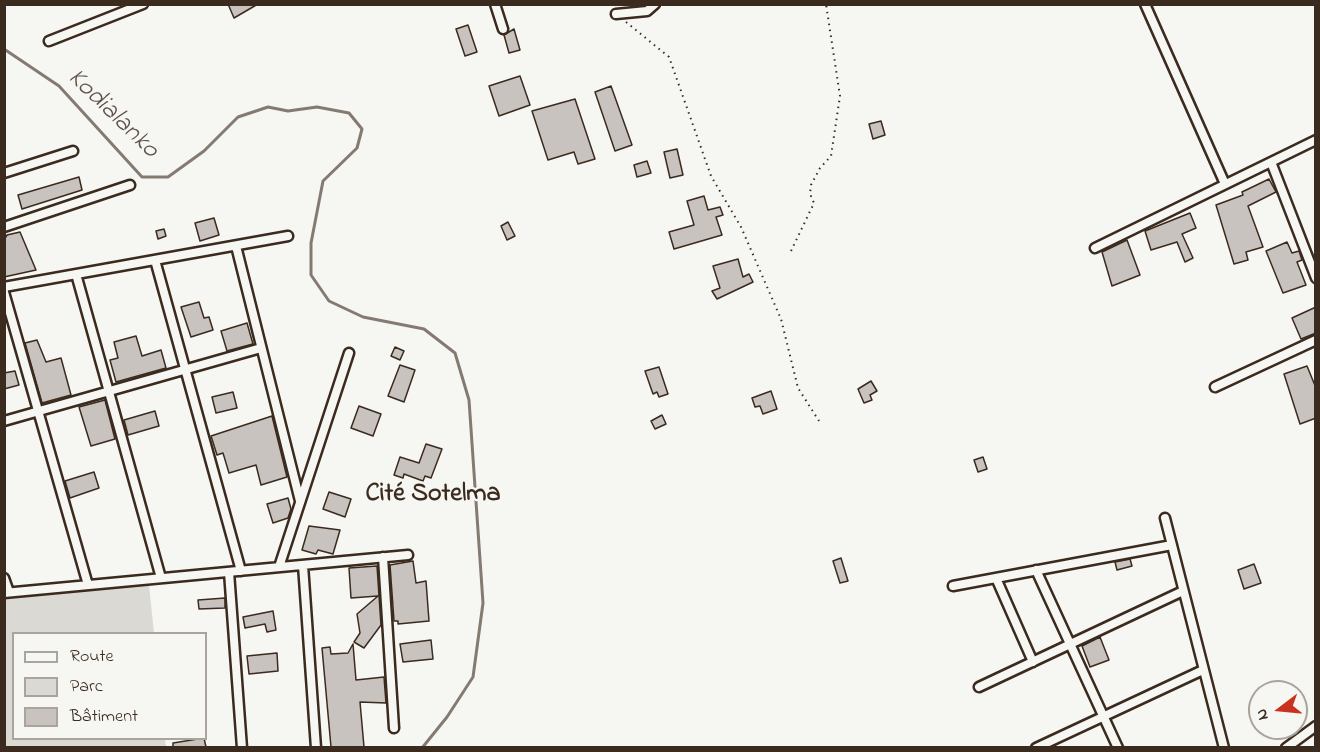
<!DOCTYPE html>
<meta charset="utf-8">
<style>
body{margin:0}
#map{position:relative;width:1320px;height:752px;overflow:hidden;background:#f6f6f2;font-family:"Indie Flower",sans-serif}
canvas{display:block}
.frame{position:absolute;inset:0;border:6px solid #3b2a1e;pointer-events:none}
.legend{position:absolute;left:12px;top:632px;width:195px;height:108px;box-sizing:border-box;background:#f6f6f2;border:2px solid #aba49d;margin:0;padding:8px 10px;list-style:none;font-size:18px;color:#3b2a1e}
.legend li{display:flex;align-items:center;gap:12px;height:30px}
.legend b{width:30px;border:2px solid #aba49d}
.north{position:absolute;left:1248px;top:680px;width:60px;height:60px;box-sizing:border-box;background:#f6f6f2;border:2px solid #aba49d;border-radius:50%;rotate:254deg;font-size:16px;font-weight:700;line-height:24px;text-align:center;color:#3b2a1e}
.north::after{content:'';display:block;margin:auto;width:21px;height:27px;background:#c8321e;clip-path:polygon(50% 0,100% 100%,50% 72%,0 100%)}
</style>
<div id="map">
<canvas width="1320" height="752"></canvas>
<div class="frame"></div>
<ul class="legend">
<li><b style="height:8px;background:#f6f6f2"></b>Route</li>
<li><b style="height:16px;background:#dad9d3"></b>Parc</li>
<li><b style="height:16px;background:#c8c3be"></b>Bâtiment</li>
</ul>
<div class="north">N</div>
</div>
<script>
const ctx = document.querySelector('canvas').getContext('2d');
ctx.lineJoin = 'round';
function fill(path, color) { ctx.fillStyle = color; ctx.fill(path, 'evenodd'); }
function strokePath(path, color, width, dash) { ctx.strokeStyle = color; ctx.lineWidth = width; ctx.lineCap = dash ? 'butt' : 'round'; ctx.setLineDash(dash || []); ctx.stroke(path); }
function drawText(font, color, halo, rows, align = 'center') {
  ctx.font = font + ' "Indie Flower",sans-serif'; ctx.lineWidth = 4.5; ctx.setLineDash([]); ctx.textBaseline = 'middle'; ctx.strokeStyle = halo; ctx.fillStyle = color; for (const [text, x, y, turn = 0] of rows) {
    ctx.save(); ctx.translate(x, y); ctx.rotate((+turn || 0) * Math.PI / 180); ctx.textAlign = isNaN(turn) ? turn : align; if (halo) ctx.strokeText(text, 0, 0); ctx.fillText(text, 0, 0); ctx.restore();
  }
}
fill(new Path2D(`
 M149 585 154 633 14 634V738L165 739 166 747 5 748V596Z`), '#dad9d3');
strokePath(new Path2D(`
 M4 49 59 86 142 177H168L204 151 238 117 268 107 288 111 317 107 349 113 362 129 357 148 323 181 311 243V275L329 301 363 317 424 329 455 353 469 400 483 603 473 677 447 717 422 748`), '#857a71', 3);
const building = new Path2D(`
 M228 4H258L234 18Z
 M468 25 477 52 465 56 456 29Z
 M514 29 520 50 509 53 504 35Z
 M520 76 530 105 499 116 489 86Z
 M611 86 632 145 615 151 595 92Z
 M575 99 595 159 578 164 574 152 548 160 532 111Z
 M881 121 885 135 873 139 869 124Z
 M677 149 683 175 670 178 664 152Z
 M647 161 651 173 637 177 634 165Z
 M79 177 82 190 22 209 18 195Z
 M1269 179 1276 192 1248 206 1263 247 1246 252 1248 260 1234 264 1216 205 1243 195 1242 192Z
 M704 196 708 210 720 207 723 215 716 217 722 235 674 249 669 232 694 225 687 201Z
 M1190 213 1196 228 1182 234 1193 258 1185 262 1177 242 1151 250 1145 231Z
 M214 218 219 235 200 241 195 223Z
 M508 222 515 236 507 240 501 226Z
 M164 229 166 236 158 239 156 231Z
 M20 232 36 270 4 277V240L7 235Z
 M1127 240 1140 275 1112 286 1102 252Z
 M1287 242 1292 253 1299 251 1302 260 1297 262 1306 285 1283 293 1266 251Z
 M738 259 743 277 749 274 753 282 717 299 712 291 720 288 713 266Z
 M199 302 204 318 209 317 213 330 191 337 181 307Z
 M1316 307V333L1301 339 1292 318Z
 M247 323 253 344 227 351 221 331Z
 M136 336 142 356 161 350 166 368 116 382 110 360 118 358 114 342Z
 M37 340 46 362 61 358 71 395 42 403 25 343Z
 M395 347 404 351 400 360 391 356Z
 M400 365 415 370 404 402 388 396Z
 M1307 366 1316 388V418L1300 424 1284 374Z
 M659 367 668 394 659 397 657 392 653 394 645 371Z
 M15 371 19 385 4 389V373Z
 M871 381 877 391 870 395 872 400 864 403 858 389Z
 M771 391 777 409 763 414 760 406 755 407 752 398Z
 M233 392 237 408 216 413 212 397Z
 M105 400 115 439 91 446 79 407Z
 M359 406 381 414 373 436 351 428Z
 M155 411 159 426 128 435 124 420Z
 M662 415 666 424 655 429 651 421Z
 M272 416 287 477 261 485 256 465 229 473 223 453 217 455 211 436Z
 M426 444 442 449 431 478 425 476 423 481 404 474 403 478 394 475 400 457 419 463Z
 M983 457 987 469 978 472 974 460Z
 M94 472 99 488 70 498 65 481Z
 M329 492 351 499 345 517 323 509Z
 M288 498 291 509 288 518 273 523 267 504Z
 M309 526 340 530 333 554 318 550 316 554 302 550Z
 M841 558 848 581 840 583 833 561Z
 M1130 559 1132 566 1117 570 1115 562Z
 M413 561 416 583 426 581 429 621 398 624V621H394L390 565Z
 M1254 564 1261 583 1244 589 1238 570Z
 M377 566 381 625 364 648 354 642 360 633 357 614 378 596 351 598 349 568Z
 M225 598V608L199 609 198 600Z
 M273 611 276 630 267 632 265 624 245 628 243 617Z
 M1100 637 1109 660 1090 667 1082 646Z
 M431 640 433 659 403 662 400 644Z
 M353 644 356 680 384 677 386 703 360 702 364 747H331L322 648 330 647 331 654 348 653Z
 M277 653 278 671 249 674 247 656Z
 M204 738 206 747H173V743Z`);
fill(building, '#c8c3be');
strokePath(building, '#3b2a1e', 1.5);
const minor = new Path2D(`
 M495 4 503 29
 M1145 4 1225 184
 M616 14 647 11 655 4
 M49 41 143 4
 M1271 162 1316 278
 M4 173 73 151
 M4 227 130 185
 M236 246 300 501
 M1095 248 1316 140
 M155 260 241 571
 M76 274 161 578
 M4 287 288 236
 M4 292 88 585
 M1215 387 1316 340
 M4 421 261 348
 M1165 518 1224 748
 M383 557 394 728
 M303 565 316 748
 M279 567 349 353
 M1036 570 1118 748
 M229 572 242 748
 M4 578 9 592
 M996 578 1033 662
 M953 586 1172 545
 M4 593 408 555
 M979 687 1183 591
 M1036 748 1203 670
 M1286 748 1316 726`);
strokePath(minor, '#3b2a1e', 13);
strokePath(new Path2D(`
 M626 22 669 57 711 176 741 227 781 319 798 388 819 421
 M791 251 814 203 810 194 811 185 820 168 831 156 840 96 826 4`), '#3b2a1e', 2, [1.5, 4.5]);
strokePath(minor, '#f6f6f2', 8);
drawText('italic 26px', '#605248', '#f6f6f2', [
 ["Kodialanko",112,115,44]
]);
drawText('bold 26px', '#3b2a1e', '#f6f6f2', [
 ["Cité Sotelma",433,496]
]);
</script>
